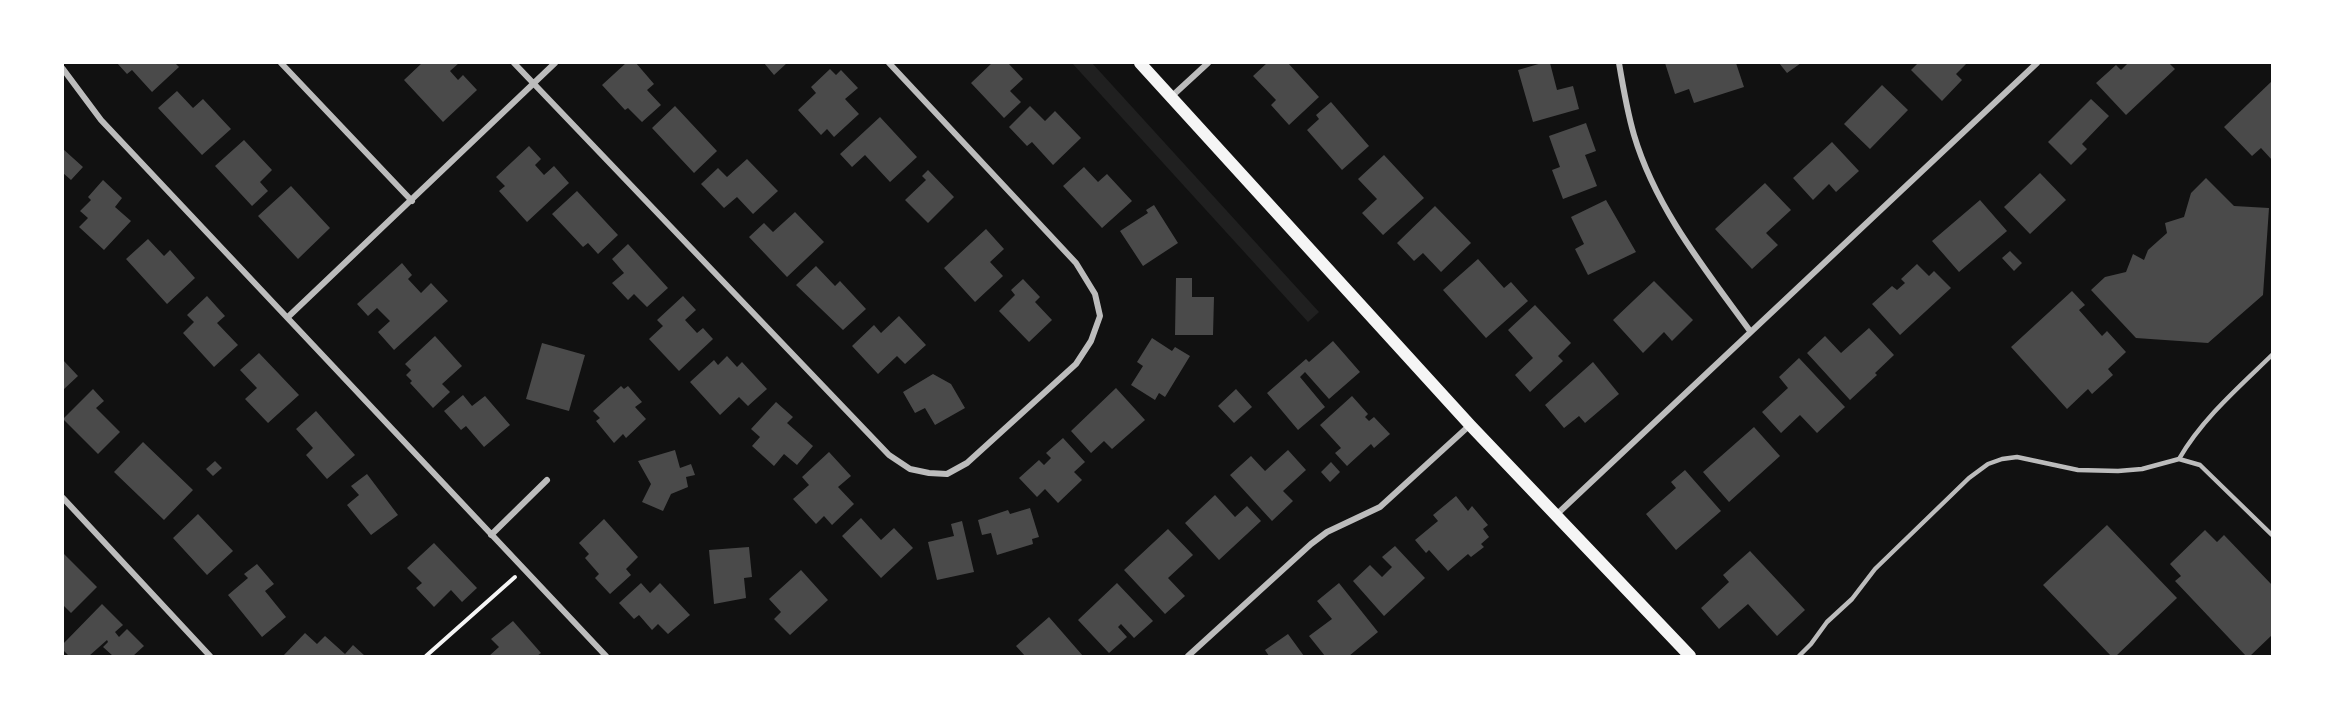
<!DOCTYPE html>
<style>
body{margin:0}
#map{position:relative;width:2335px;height:719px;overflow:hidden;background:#111;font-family:"Source Serif 4",serif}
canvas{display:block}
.frame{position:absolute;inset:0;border:64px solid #fff;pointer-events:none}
</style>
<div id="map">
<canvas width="2335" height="719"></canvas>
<div class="frame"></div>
</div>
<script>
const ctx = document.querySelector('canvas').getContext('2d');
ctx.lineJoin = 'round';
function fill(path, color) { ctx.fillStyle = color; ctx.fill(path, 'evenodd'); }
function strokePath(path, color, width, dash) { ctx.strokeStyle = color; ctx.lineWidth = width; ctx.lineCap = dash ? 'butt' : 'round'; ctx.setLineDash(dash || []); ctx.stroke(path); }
fill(new Path2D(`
 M1072 63H1092L1319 312 1308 322Z`), '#202020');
fill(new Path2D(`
 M117 63H175L179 67 152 92 132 70 127 74Z
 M422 63H459L450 71 458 80 463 75 477 90 443 122 404 80Z
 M626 63H636L654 84 647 90 661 105 642 122 628 108 625 110 602 85Z
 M764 63H787L774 75Z
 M992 63H1008L1023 79 1010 91 1021 102 1004 118 971 83Z
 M1267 63H1288L1319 97 1289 125 1271 105 1276 100 1253 76Z
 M1542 63H1550L1557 90 1573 86 1579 109 1533 122 1518 70Z
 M1665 63H1736L1744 87 1694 103 1689 89 1675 94Z
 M1779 63H1801L1787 73Z
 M1918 63H1967L1956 74 1962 80 1942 101 1911 70Z
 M2128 63H2169L2175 69 2126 115 2096 83 2116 65 2121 70Z
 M830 69 836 75 841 70 858 88 845 99 859 114 834 137 827 129 821 135 798 110 816 93 811 87Z
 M2272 81V160L2261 148 2252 156 2224 127Z
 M1882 85 1908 110 1870 149 1844 124Z
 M177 91 193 108 203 99 231 129 202 155 158 108Z
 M2091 99 2109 116 2082 144 2087 149 2071 165 2048 142Z
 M1331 102 1369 146 1342 170 1307 130 1319 119 1316 115Z
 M675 106 717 151 694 173 652 128Z
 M1030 106 1045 121 1055 111 1081 138 1053 165 1032 142 1027 146 1009 127Z
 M880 117 917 157 890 182 865 155 852 167 840 154Z
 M1586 123 1596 151 1585 155 1597 186 1563 199 1552 170 1560 167 1549 136Z
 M244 140 272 170 260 182 268 191 252 206 215 166Z
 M1832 142 1859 171 1836 192 1829 184 1813 200 1793 178Z
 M529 146 541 159 535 165 544 175 554 166 569 183 527 222 499 191 505 186 496 177Z
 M63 149 83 167 71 180 63 173Z
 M1384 155 1424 198 1383 235 1362 213 1377 199 1358 179Z
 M747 159 778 191 753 214 737 197 724 208 701 184 718 168 727 177Z
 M1084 167 1098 182 1107 174 1132 201 1102 228 1063 186Z
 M928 170 954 197 928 223 905 200 926 180 922 176Z
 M2040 173 2066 200 2030 234 2004 207Z
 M2206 178 2234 206 2269 208 2263 295 2208 343 2136 338 2091 290 2105 277 2126 272 2133 254 2144 260 2148 250 2167 233 2165 223 2184 217 2191 193Z
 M103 180 122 198 115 207 131 221 104 250 79 227 88 218 80 211 91 200 88 197Z
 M1765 183 1791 210 1766 233 1778 245 1752 269 1715 229Z
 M291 186 330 228 298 259 258 216Z
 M577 191 618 235 598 254 588 243 583 247 552 214Z
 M1606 200 1636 252 1588 275 1575 249 1584 244 1571 217Z
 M1980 200 2007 231 1959 272 1932 241Z
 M1154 205 1178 243 1143 266 1120 231 1148 213 1146 210Z
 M1435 206 1471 243 1441 272 1423 253 1414 261 1397 243Z
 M795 212 824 242 787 277 749 237 764 223 773 232Z
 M986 229 1004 249 990 262 1003 276 975 302 944 268Z
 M148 239 164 256 170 250 195 278 167 304 126 259Z
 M628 244 668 288 647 307 634 294 628 300 612 283 624 273 612 259Z
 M2010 251 2022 263 2014 271 2002 258Z
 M1478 259 1504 288 1511 282 1528 301 1486 338 1443 290Z
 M402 263 412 275 408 279 421 293 431 283 448 301 394 350 378 332 390 321 377 308 368 316 357 304Z
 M1917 264 1929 276 1934 271 1951 288 1900 335 1872 304 1892 286 1897 290 1905 283 1901 279Z
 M816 266 835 286 840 281 866 309 843 330 796 285Z
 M1176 278H1192V297H1214L1213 335H1175Z
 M1023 279 1040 297 1035 302 1052 320 1029 342 999 311 1015 295 1011 290Z
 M1654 281 1693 320 1672 341 1664 332 1643 353 1613 320Z
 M2072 291 2085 305 2079 310 2102 336 2107 331 2126 352 2108 369 2113 375 2092 394 2088 389 2067 409 2011 347Z
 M207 296 225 316 217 323 238 345 214 367 183 333 194 322 187 315Z
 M683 296 696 310 685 320 697 333 703 328 713 339 679 371 649 339 663 326 657 320Z
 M1535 305 1571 343 1558 356 1563 361 1530 392 1515 375 1533 358 1508 330Z
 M899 316 926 345 905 364 897 356 878 374 852 346 874 325 881 333Z
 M1869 328 1894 355 1875 373 1877 375 1850 400 1807 353 1825 336 1841 353Z
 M435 336 462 366 442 384 450 392 433 408 410 383 412 381 406 375 411 370 405 364Z
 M1152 338 1172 351 1175 347 1190 356 1165 397 1159 393 1155 400 1131 385 1143 366 1137 362Z
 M1333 341 1360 372 1329 399 1305 372 1300 377 1325 407 1298 430 1267 393 1306 359 1309 362Z
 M542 343 585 355 569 411 526 399Z
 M259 353 299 395 268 423 245 399 257 388 240 370Z
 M727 356 737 367 742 362 767 389 748 406 739 397 720 415 690 382 714 360 718 365Z
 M1799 358 1845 407 1817 433 1800 415 1781 433 1762 412 1788 388 1779 377Z
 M63 360 78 376 63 390Z
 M1593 362 1619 394 1585 423 1579 416 1564 428 1545 405Z
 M933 374 951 384 965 408 935 425 925 408 915 413 903 392Z
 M621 386 624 389 628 386 642 402 635 407 646 419 626 438 623 434 614 443 596 421 600 418 593 411Z
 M1116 388 1145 420 1112 449 1104 441 1091 453 1071 431Z
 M93 389 104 401 96 408 120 432 98 454 63 419Z
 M1236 389 1252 407 1234 423 1218 406Z
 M463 395 472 406 485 396 510 425 484 447 466 426 461 430 444 411Z
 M1352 396 1368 414 1365 417 1369 421 1374 417 1390 434 1374 448 1371 444 1347 466 1335 453 1341 448 1320 425Z
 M776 402 793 417 787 423 813 446 797 465 784 454 774 466 752 446 760 437 751 429Z
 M316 411 355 455 327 479 306 455 313 448 296 429Z
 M1754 427 1780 456 1729 502 1703 472Z
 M1063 438 1085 462 1074 472 1082 480 1058 503 1045 489 1037 497 1019 478 1039 460 1044 465 1051 458 1046 453Z
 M143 442 193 490 164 520 114 472Z
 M675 450 680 468 691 464 695 475 686 477 688 487 671 494 663 511 642 502 651 484 638 461Z
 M1288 450 1306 470 1283 491 1293 501 1272 521 1230 475 1251 456 1265 471Z
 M829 452 851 476 838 487 854 504 832 525 824 516 816 524 793 499 809 485 802 477Z
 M215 461 222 468 213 476 206 469Z
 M1331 462 1340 472 1330 482 1321 472Z
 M1685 470 1721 511 1676 550 1646 514 1676 488 1671 482Z
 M367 474 398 515 371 535 347 505 359 495 351 486Z
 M1215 495 1235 517 1247 506 1261 521 1219 560 1185 523Z
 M1456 496 1468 511 1472 506 1488 525 1483 529 1489 537 1481 544 1484 547 1471 557 1468 554 1448 571 1429 550 1426 553 1415 540 1438 521 1433 515Z
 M1030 508 1039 537 1032 539 1033 544 997 555 991 533 982 535 978 520 1008 510 1010 514Z
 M198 514 233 551 207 575 173 538Z
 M861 518 881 540 894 528 913 548 881 578 842 536Z
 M604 519 638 557 626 569 631 575 610 594 595 578 599 574 585 558 589 554 579 543Z
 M962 521 974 572 937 580 928 542 954 536 951 524Z
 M2107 525 2177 598 2116 656H2111L2043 585Z
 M1168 529 1193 555 1168 578 1185 596 1165 614 1124 570Z
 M2205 530 2217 542 2224 535 2272 585V635L2250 656H2246L2175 581 2181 576 2170 564Z
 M434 543 477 588 462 602 451 590 434 607 416 588 422 583 407 568Z
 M1395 546 1425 578 1384 616 1353 581 1370 565 1382 577 1392 567 1382 557Z
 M749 547 752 577 744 578 746 598 714 604 709 550Z
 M1750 551 1805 610 1777 636 1748 604 1719 629 1701 608 1729 582 1723 575Z
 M63 553 97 587 71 613 63 605Z
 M257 564 274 584 265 591 286 617 262 637 228 595 248 578 244 574Z
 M801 570 828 600 790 635 774 619 781 612 769 599Z
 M641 583 650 593 660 583 690 615 668 634 658 624 652 630 639 615 634 619 619 603Z
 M1117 583 1153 621 1134 638 1121 624 1118 627 1127 637 1109 653 1078 620Z
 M1339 583 1378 632 1349 656H1325L1309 636 1332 619 1317 601Z
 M102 604 123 625 115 632 119 637 127 629 144 646 133 656H113L103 647 108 642 107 640 89 656H69L63 650V644Z
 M1049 617 1083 656H1025L1016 646Z
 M513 621 541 653 537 656H489L499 647 491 639Z
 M305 633 317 644 325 636 345 654 353 645 365 656H283Z
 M1288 634 1304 656H1269L1265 650Z`), '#4a4a4a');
strokePath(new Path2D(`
 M426 656 515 577`), '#f5f5f5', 4);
strokePath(new Path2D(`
 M2179 459 2200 465 2272 535
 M1799 656 1811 644 1827 622 1852 599 1875 569 1969 478 1988 464 2002 459 2017 457 2078 470 2118 471 2142 469 2179 459C2202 419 2239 387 2272 355`), '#bcbcbc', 4.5);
strokePath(new Path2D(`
 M281 63 412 201
 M514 63 889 455 910 469 929 473 947 474 967 463 1076 364 1091 341 1100 316 1095 294 1076 263 889 63
 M1619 63C1623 87 1627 111 1634 135 1656 209 1705 269 1750 331
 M63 69 101 120 606 656
 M1171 97 1208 63
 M288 317 555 63
 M63 498 210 656
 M1555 516 2037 63
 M491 535 547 480
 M1188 656 1311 544 1327 532 1380 507 1470 425`), '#bcbcbc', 6);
strokePath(new Path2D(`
 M1140 63 1470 425 1690 656`), '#f5f5f5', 12);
</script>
